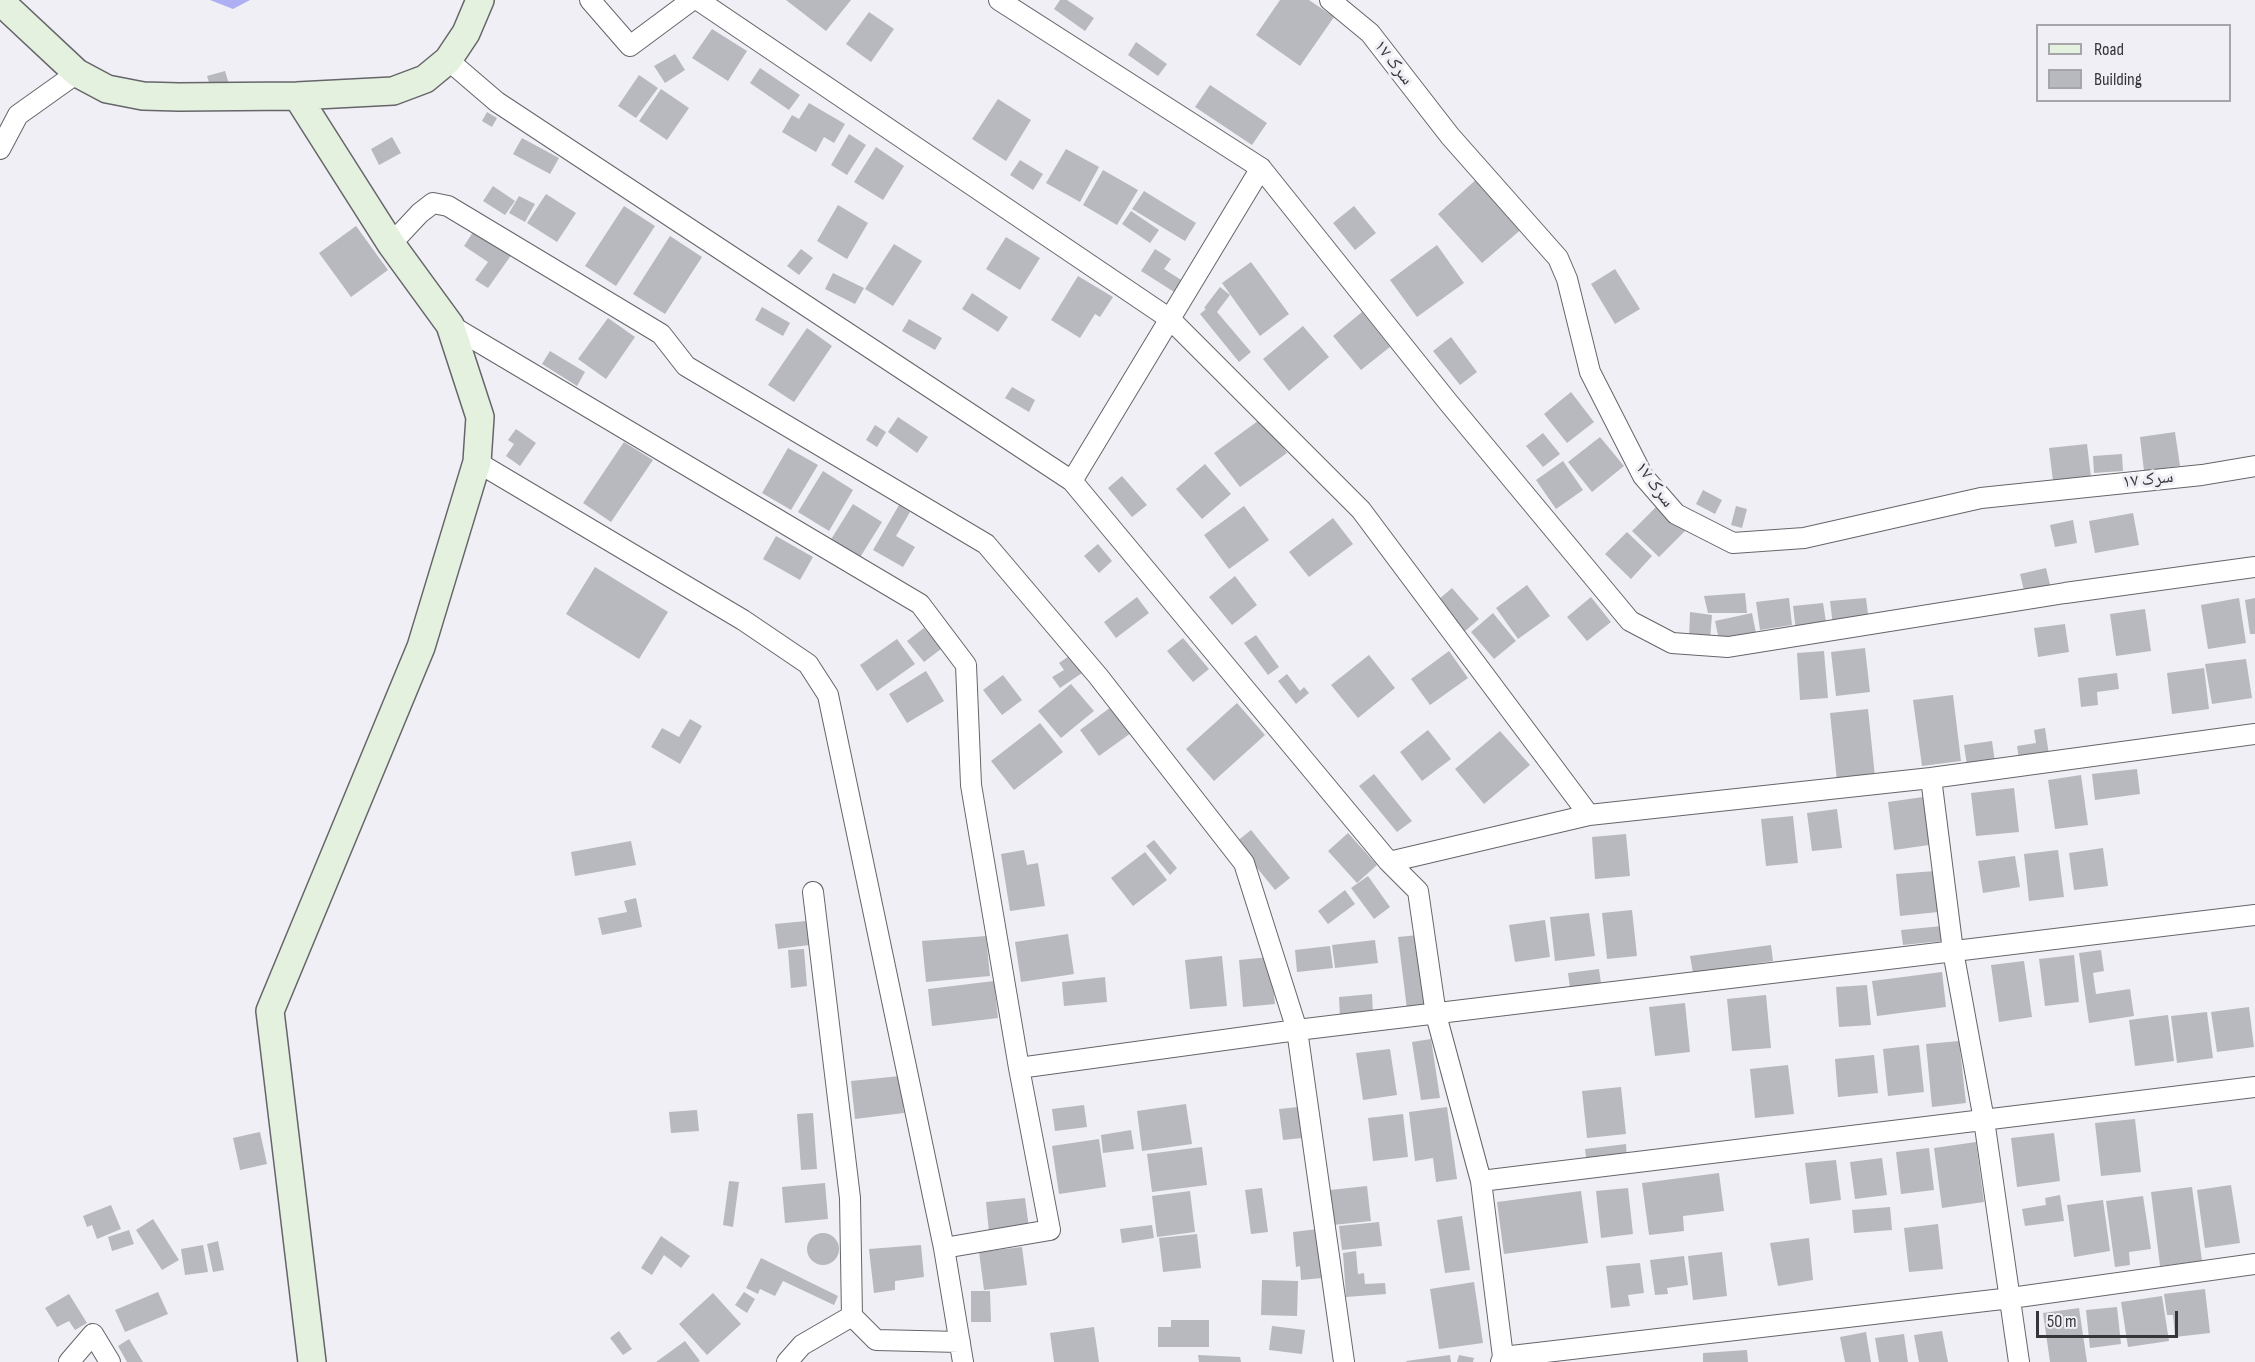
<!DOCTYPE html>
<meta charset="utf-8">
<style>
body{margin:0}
#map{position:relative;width:2255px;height:1362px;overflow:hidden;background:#efeff5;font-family:"Sofia Sans Condensed",sans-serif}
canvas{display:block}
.legend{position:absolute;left:2036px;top:24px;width:195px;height:78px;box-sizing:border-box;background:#efeff5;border:2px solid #a5a5aa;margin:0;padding:8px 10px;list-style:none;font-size:18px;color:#363639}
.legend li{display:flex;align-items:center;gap:12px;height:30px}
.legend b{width:30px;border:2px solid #a5a5aa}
.scale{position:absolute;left:2036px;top:1311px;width:142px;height:27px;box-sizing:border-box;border:3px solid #363639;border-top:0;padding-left:8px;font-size:18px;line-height:21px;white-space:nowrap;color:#363639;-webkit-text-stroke:4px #efeff5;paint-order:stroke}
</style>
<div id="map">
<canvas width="2255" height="1362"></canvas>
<ul class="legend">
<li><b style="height:8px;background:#e4f1df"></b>Road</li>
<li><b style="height:16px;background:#b8b9bf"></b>Building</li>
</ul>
<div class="scale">50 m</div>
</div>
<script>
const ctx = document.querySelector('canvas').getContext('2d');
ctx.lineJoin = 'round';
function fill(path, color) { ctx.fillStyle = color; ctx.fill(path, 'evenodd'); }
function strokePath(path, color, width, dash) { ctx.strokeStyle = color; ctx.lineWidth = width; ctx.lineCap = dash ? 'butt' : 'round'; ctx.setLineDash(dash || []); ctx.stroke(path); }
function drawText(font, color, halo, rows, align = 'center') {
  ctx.font = font + ' "Sofia Sans Condensed","Noto Naskh Arabic",sans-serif'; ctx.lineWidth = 6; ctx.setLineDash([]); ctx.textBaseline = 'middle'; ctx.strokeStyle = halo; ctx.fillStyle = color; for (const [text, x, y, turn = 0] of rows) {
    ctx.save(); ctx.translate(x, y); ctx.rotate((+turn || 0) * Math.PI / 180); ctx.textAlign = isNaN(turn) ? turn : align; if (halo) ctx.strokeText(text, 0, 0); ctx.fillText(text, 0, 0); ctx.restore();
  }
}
fill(new Path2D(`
 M210 0H250L233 9Z`), '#adaff2');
fill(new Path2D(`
 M786 0H851L826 31Z
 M1060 0H1067L1094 18 1085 31 1054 9Z
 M1280 0H1309L1334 17 1300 66 1256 35Z
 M869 12 894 29 871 62 846 44Z
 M712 29 747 51 728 81 692 58Z
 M1136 42 1167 64 1158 76 1128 55Z
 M675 54 685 70 665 83 654 66Z
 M760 68 800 95 789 110 750 83Z
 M225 71 229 84 211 89 207 76Z
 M639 75 658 88 636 118 618 106Z
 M1210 85 1267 123 1252 145 1195 107Z
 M661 89 689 108 667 140 639 121Z
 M998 99 1031 120 1006 161 972 139Z
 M809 103 845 124 834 143 824 137 816 152 782 132 792 115 799 119Z
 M487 112 497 118 492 127 482 121Z
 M849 134 866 145 847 175 831 165Z
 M392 137 401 153 379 165 371 149Z
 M522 138 559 158 550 174 513 154Z
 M876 147 904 166 883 200 854 182Z
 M1066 149 1099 167 1080 202 1046 183Z
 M1020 160 1043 174 1033 190 1010 175Z
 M1103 170 1138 190 1117 225 1083 205Z
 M1479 177 1524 227 1482 263 1438 214Z
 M493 186 515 201 505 215 483 201Z
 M1144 191 1196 223 1185 241 1132 209Z
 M546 194 576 213 557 242 527 223Z
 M519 196 535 204 525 222 509 213Z
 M838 205 868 223 847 259 817 241Z
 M624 206 655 226 616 286 585 266Z
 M1354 206 1376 233 1355 250 1333 223Z
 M1131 211 1159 230 1150 243 1122 224Z
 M356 226 388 270 351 297 319 253Z
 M475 229 512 254 488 288 475 280 488 262 464 246Z
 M670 236 702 257 665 314 633 294Z
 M1006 237 1040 258 1020 290 986 269Z
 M894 244 922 261 893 306 865 289Z
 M1437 245 1464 283 1417 317 1390 280Z
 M801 249 813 258 799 275 787 266Z
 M1155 249 1171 259 1164 269 1186 283 1179 295 1141 271Z
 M1251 262 1289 314 1260 336 1222 283Z
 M1615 269 1640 309 1615 324 1591 284Z
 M833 273 864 288 855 304 825 289Z
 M1078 276 1113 297 1100 317 1095 314 1080 338 1051 320Z
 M1220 287 1230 295 1217 312 1251 352 1239 362 1200 314 1206 309 1204 308Z
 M972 293 1008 317 998 332 962 309Z
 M762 307 790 323 783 336 755 320Z
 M1362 312 1390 347 1361 370 1333 336Z
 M608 318 635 337 606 379 578 359Z
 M909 319 942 338 935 350 902 331Z
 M1303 326 1329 357 1289 391 1263 359Z
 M807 328 832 346 794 402 768 385Z
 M1451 337 1477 372 1460 385 1433 351Z
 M550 351 585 372 577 386 542 364Z
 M1012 387 1035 400 1029 412 1005 398Z
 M1571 392 1594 422 1567 443 1544 414Z
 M898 417 928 437 917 453 888 432Z
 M1262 418 1287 453 1240 487 1214 453Z
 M875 425 886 432 877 447 866 440Z
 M516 429 536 443 520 466 506 456 514 444 508 440Z
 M2175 432 2180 466 2144 471 2140 437Z
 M1543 433 1560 454 1543 467 1526 446Z
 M1600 437 1624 466 1592 492 1568 462Z
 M624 442 653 460 611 522 583 503Z
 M2087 444 2091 477 2053 481 2049 448Z
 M788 448 818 465 791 510 762 493Z
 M2122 454 2123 471 2094 473 2093 456Z
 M1563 461 1583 490 1556 509 1536 480Z
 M1205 464 1231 494 1202 519 1176 489Z
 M823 471 853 490 829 531 798 512Z
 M1122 476 1147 505 1132 517 1108 488Z
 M1703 490 1722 500 1715 514 1696 504Z
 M853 504 882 522 859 559 830 541Z
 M899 505 910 512 896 536 915 547 903 567 873 550Z
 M1658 505 1685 531 1659 557 1632 531Z
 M1244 506 1269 540 1229 569 1204 535Z
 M1736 506 1747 509 1742 528 1731 525Z
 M2133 513 2139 545 2095 553 2089 521Z
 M1333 518 1353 544 1309 577 1289 552Z
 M2073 520 2077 543 2055 547 2050 525Z
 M1627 532 1652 556 1631 579 1605 554Z
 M776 536 813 557 800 580 763 559Z
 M1098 544 1112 561 1099 573 1084 556Z
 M595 567 668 612 639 659 566 614Z
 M2046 568 2052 593 2026 599 2020 574Z
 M1235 576 1257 605 1232 625 1209 597Z
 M1527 585 1550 616 1518 639 1496 608Z
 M1452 588 1479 619 1464 632 1437 601Z
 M1745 593 1747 613H1708L1704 596Z
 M1137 597 1149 613 1116 638 1104 622Z
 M1591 597 1611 622 1587 641 1567 617Z
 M1789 598 1792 625 1760 630 1756 602Z
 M1866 598 1869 622 1833 626 1830 601Z
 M2239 598 2246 643 2208 649 2201 605Z
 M2255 598V634H2250L2245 600Z
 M1823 603 1827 628 1796 631 1793 606Z
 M2145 609 2151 651 2116 656 2110 614Z
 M1690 612 1712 615 1710 640H1689Z
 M1493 613 1516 641 1494 659 1471 632Z
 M1752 613 1756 633 1719 640 1715 621Z
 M2065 624 2069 652 2038 657 2034 628Z
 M924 628 941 649 924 662 907 641Z
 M1256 635 1279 667 1268 675 1244 643Z
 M1183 638 1209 669 1193 682 1167 651Z
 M897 639 915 664 877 691 860 665Z
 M1865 648 1870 692 1836 696 1831 652Z
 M1449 651 1468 678 1430 705 1411 679Z
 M1824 651 1828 698 1800 700 1797 653Z
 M1072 654 1085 671 1060 688 1052 677 1064 670 1059 663Z
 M1369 655 1395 688 1358 718 1331 685Z
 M2246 659 2252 698 2212 704 2205 664Z
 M2204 668 2209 709 2172 714 2167 673Z
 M926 671 944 701 907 723 889 694Z
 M2117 673 2119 689 2097 692 2098 705 2081 707 2078 678Z
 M1287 674 1300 691 1304 687 1309 693 1296 704 1278 681Z
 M1003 675 1022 700 1002 715 983 690Z
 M1071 684 1094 711 1061 738 1038 711Z
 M1953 695 1961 761 1922 766 1913 700Z
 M1237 703 1265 735 1214 781 1186 749Z
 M1111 707 1131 733 1099 756 1080 730Z
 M1868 709 1875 777 1837 781 1830 713Z
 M690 719 702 726 680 764 651 747 662 728 679 737Z
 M1040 723 1063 752 1014 790 991 761Z
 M2045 728 2049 755 2019 759 2017 746 2036 743 2034 730Z
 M1428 730 1451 759 1422 781 1400 752Z
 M1500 731 1530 765 1484 804 1455 769Z
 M1992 741 1995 762 1967 766 1964 745Z
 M2137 769 2140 794 2095 800 2092 774Z
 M1374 774 1412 821 1397 832 1359 786Z
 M2081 775 2088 825 2055 829 2048 780Z
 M2014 788 2019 832 1976 836 1971 793Z
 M1923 797 1929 845 1894 850 1888 802Z
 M1837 809 1842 848 1812 851 1807 813Z
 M1793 816 1798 863 1766 866 1761 819Z
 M1251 830 1290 878 1275 890 1236 842Z
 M1348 833 1377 865 1357 883 1328 851Z
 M1626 834 1630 876 1595 879 1592 837Z
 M1154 840 1177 868 1170 875 1146 846Z
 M631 841 636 865 575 876 571 852Z
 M2103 848 2108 886 2074 890 2069 853Z
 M1024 850 1027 865 1038 863 1045 906 1010 911 1001 854Z
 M2058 850 2064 897 2029 901 2024 854Z
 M1145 852 1167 880 1133 906 1111 878Z
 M2015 856 2020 887 1983 893 1978 861Z
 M1935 871 1938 912 1900 916 1896 874Z
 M1368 876 1390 907 1374 919 1351 888Z
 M1345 890 1355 904 1328 924 1318 911Z
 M636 898 642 927 602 935 598 918 627 912 624 901Z
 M1632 910 1637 956 1607 959 1602 913Z
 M1589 913 1595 956 1555 961 1550 917Z
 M1545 920 1550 957 1515 962 1509 925Z
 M806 921 809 945 778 949 775 924Z
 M1942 926 1943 941 1903 945 1901 930Z
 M1068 934 1074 974 1021 982 1015 942Z
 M1418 935 1427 1006 1407 1009 1398 937Z
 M986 936 990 976 926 982 922 941Z
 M1375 940 1378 963 1335 968 1332 945Z
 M1771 945 1773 961 1693 973 1690 956Z
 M1330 946 1333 968 1297 972 1295 950Z
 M804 949 807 986 791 988 788 950Z
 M2101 950 2104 971 2093 973 2096 994 2130 989 2134 1016 2089 1023 2079 953Z
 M2074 955 2079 1002 2045 1006 2039 959Z
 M1222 956 1227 1006 1190 1009 1185 960Z
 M1270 957 1275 1004 1243 1007 1239 960Z
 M2024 961 2032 1017 1999 1022 1991 965Z
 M1599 969 1601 983 1570 988 1568 973Z
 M1942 972 1946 1007 1877 1016 1872 981Z
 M1105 977 1107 1002 1064 1006 1062 982Z
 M994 981 998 1018 932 1026 928 989Z
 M1867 985 1871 1025 1839 1027 1836 987Z
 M1372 994 1373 1014 1340 1017 1339 997Z
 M1766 995 1771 1048 1732 1051 1727 999Z
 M1685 1003 1690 1052 1655 1056 1649 1007Z
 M2249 1007 2254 1047 2217 1052 2211 1012Z
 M2207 1012 2213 1058 2177 1063 2171 1016Z
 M2168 1015 2174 1061 2135 1066 2129 1020Z
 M1431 1039 1440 1098 1421 1100 1412 1042Z
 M1959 1041 1966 1103 1932 1107 1926 1044Z
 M1919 1045 1924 1092 1888 1096 1883 1049Z
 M1390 1049 1397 1095 1363 1100 1356 1053Z
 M1874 1055 1878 1093 1838 1097 1835 1059Z
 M1788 1065 1794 1114 1755 1118 1750 1069Z
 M900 1076 904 1113 855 1119 851 1081Z
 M1621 1087 1626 1134 1587 1138 1582 1091Z
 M1186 1104 1192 1144 1142 1151 1137 1111Z
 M1084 1105 1087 1127 1055 1131 1052 1109Z
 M1298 1107 1302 1138 1283 1140 1279 1109Z
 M1447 1107 1457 1179 1436 1182 1433 1158 1415 1161 1409 1112Z
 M697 1110 699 1131 671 1133 669 1112Z
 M813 1113 817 1169 801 1170 797 1114Z
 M1403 1114 1408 1157 1373 1161 1368 1118Z
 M2135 1119 2141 1172 2101 1176 2095 1123Z
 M1131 1130 1134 1149 1103 1153 1101 1135Z
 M260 1132 267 1164 240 1170 233 1138Z
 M2054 1133 2060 1181 2017 1187 2011 1138Z
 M1099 1139 1106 1187 1059 1194 1052 1146Z
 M1976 1142 1984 1202 1942 1208 1934 1148Z
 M1626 1144 1627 1160 1587 1165 1585 1149Z
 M1202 1147 1207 1185 1152 1192 1147 1154Z
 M1929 1148 1934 1190 1901 1194 1896 1152Z
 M1882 1158 1887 1195 1855 1199 1850 1162Z
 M1836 1160 1841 1200 1810 1204 1805 1163Z
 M1719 1173 1724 1211 1683 1216 1684 1231 1649 1235 1642 1183Z
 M729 1181 739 1182 733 1227 723 1225Z
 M825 1183 828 1219 785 1223 782 1187Z
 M2231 1185 2240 1243 2205 1248 2197 1190Z
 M1367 1186 1371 1221 1333 1225 1330 1190Z
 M2192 1187 2202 1261 2160 1266 2151 1192Z
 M1262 1188 1268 1232 1251 1234 1245 1190Z
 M1628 1188 1633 1234 1601 1238 1596 1191Z
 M1190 1191 1195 1232 1157 1237 1152 1196Z
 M1581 1191 1588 1243 1504 1254 1497 1202Z
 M2060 1195 2064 1221 2025 1226 2022 1209 2046 1205 2045 1198Z
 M2143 1196 2151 1249 2129 1252 2130 1265 2115 1267 2106 1201Z
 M1025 1198 1029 1228 989 1232 986 1202Z
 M2103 1200 2110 1251 2074 1257 2067 1205Z
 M111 1205 121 1229 97 1239 92 1225 87 1227 83 1216Z
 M1890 1207 1892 1230 1854 1233 1852 1210Z
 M1462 1216 1470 1270 1445 1273 1437 1220Z
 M153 1219 179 1260 162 1270 136 1230Z
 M1379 1222 1382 1246 1342 1250 1339 1226Z
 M1938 1224 1943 1269 1909 1272 1904 1228Z
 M1152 1225 1154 1238 1122 1243 1120 1229Z
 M1318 1229 1322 1278 1301 1280 1300 1266 1296 1267 1293 1232Z
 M129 1230 134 1244 112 1251 108 1237Z
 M807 1249a16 16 0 1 1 32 0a16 16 0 1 1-32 0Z
 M1197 1234 1201 1268 1163 1272 1159 1238Z
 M661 1236 690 1256 681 1268 664 1255 652 1275 641 1268Z
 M1809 1238 1813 1280 1778 1286 1770 1243Z
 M218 1241 224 1270 213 1272 207 1244Z
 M203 1245 208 1272 185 1275 181 1249Z
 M921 1245 924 1277 895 1281V1290L874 1293 869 1249Z
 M1022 1247 1027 1285 984 1290 979 1252Z
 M1356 1251 1358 1274 1364 1273 1365 1284 1385 1283 1386 1294 1346 1297 1343 1253Z
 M1722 1252 1727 1296 1693 1300 1688 1256Z
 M1684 1256 1688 1285 1667 1288 1668 1294 1655 1295 1650 1260Z
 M761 1258 838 1296 834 1305 783 1281 775 1296 760 1289 758 1294 746 1288Z
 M1640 1263 1644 1293 1628 1295 1630 1306 1611 1308 1606 1266Z
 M1262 1280 1298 1281 1297 1316 1261 1315Z
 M1474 1282 1483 1343 1439 1349 1430 1289Z
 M2205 1289 2210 1333 2175 1337 2173 1315H2167L2164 1294Z
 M971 1291H990L991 1322H971Z
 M158 1292 168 1314 125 1332 115 1310Z
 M744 1292 755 1299 747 1313 735 1305Z
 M713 1293 741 1324 707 1355 679 1324Z
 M69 1294 87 1323 75 1330 69 1321 57 1327 45 1308Z
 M2162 1296 2169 1341 2128 1347 2121 1302Z
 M2117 1307 2121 1344 2090 1348 2086 1310Z
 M2079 1308 2087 1362H2050L2043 1313Z
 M1171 1320H1209V1347H1158V1327H1171Z
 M1272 1326 1305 1330 1302 1354 1269 1350Z
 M1094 1327 1099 1362H1054L1050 1333Z
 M619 1331 632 1349 623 1355 610 1338Z
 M1942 1331 1948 1362H1919L1914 1335Z
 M1866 1332 1871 1362H1845L1840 1337Z
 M1904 1334 1908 1362H1879L1875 1338Z
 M129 1339 143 1362H127L118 1346Z
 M685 1341 700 1361 698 1362H656Z
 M1747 1350 1748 1362H1703V1353Z
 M1198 1355 1240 1357 1241 1362H1199Z
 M1450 1355 1451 1362H1407L1406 1361Z
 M1459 1355 1474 1358 1473 1362H1457Z`), '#b8b9bf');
const minor = new Path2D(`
 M590 0 630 46 692 0
 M698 0 1170 319 1361 510 1589 815
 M999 0 1261 168 1448 402 1630 621 1672 643 1728 647 2065 593 2255 567
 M1330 0 1370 33 1450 136 1558 258 1567 279 1590 372 1643 476 1676 514 1733 543 1804 538 1981 498 2202 475 2255 466
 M448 60 497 102 1072 481 1389 862 1418 891 1436 1015 1481 1181 1503 1357 1501 1362
 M0 149 18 115 77 73
 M391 244 420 213 433 203 448 206 661 334 686 366 986 544 1098 676 1244 863 1297 1030 1344 1362
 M450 325 920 604 966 665 971 785 1019 1068 1050 1230 944 1248
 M477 462 743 620 808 664 828 695 944 1248 963 1362
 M1072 481 1261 168
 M1931 778 2255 734
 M1389 862 1589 815 1931 778 1953 951 1984 1120 2019 1362
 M813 892 850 1198 852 1316 876 1340 960 1342
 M1019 1068 1297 1030 2255 915
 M1481 1181 2255 1087
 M1503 1357 2011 1298 2255 1264
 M69 1362 93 1334 110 1362
 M787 1362 802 1345 852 1316`);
const secondary = new Path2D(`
 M0 1 77 73 107 89 143 96 179 97 297 96 393 91 425 79 448 60 466 33 480 0
 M297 96 391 244 450 325 480 417 477 462 421 647 270 1011 312 1362`);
strokePath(minor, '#65656a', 22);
strokePath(secondary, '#65656a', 30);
strokePath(minor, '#fff', 20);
strokePath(secondary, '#e4f1df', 27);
drawText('18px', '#363639', '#efeff5', [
 ["سرک ۱۷",1393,63,52],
 ["سرک ۱۷",2148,480,-6],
 ["سرک ۱۷",1654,485,53]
]);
</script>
